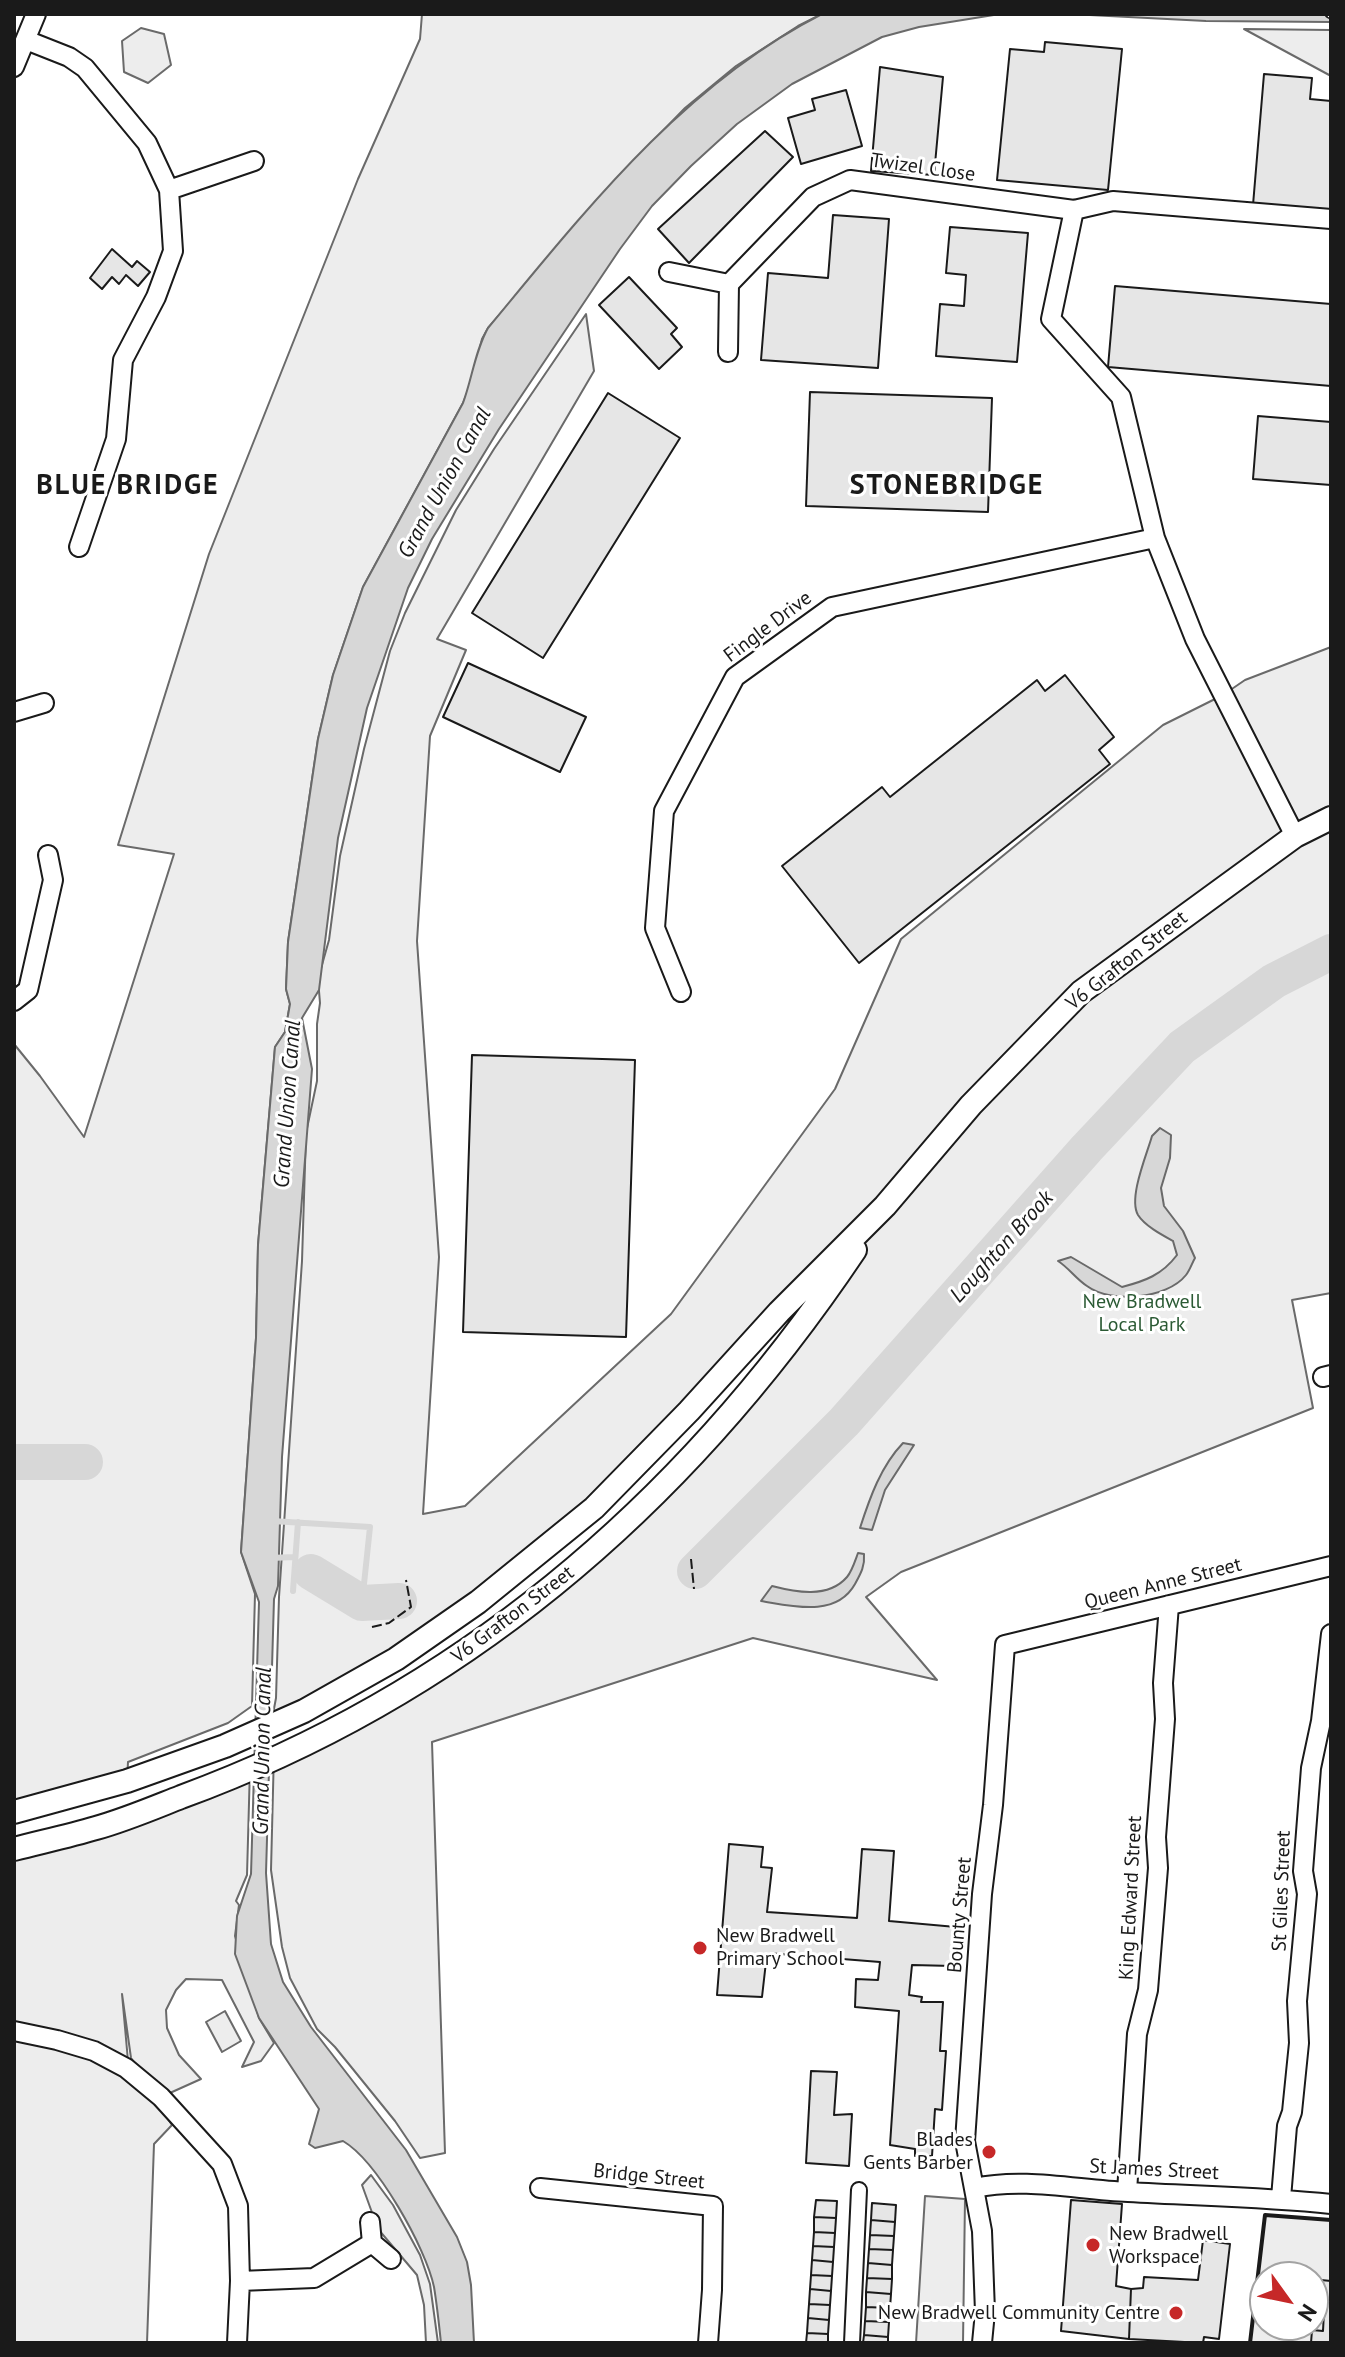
<!DOCTYPE html>
<style>
body{margin:0}
#map{position:relative;width:1345px;height:2357px;overflow:hidden;background:#fff;font-family:"PT Sans",sans-serif}
canvas{display:block}
.frame{position:absolute;inset:0;border:16px solid #1a1a1a;pointer-events:none}
.north{position:absolute;left:1249px;top:2261px;width:80px;height:80px;box-sizing:border-box;background:#fff;border:2px solid #a3a3a3;border-radius:50%;rotate:123deg;font-size:22px;font-weight:700;line-height:32px;text-align:center;color:#1a1a1a}
.north::after{content:'';display:block;margin:auto;width:28px;height:36px;background:#c62828;clip-path:polygon(50% 0,100% 100%,50% 72%,0 100%)}
</style>
<div id="map">
<canvas width="1345" height="2357"></canvas>
<div class="frame"></div>
<div class="north">N</div>
</div>
<script>
const ctx = document.querySelector('canvas').getContext('2d');
ctx.lineJoin = 'round';
function fill(path, color) { ctx.fillStyle = color; ctx.fill(path, 'evenodd'); }
function strokePath(path, color, width, dash) { ctx.strokeStyle = color; ctx.lineWidth = width; ctx.lineCap = dash ? 'butt' : 'round'; ctx.setLineDash(dash || []); ctx.stroke(path); }
function drawText(font, color, halo, rows, align = 'center') {
  ctx.font = font + ' "PT Sans",sans-serif'; ctx.lineWidth = 6; ctx.setLineDash([]); ctx.textBaseline = 'middle'; ctx.strokeStyle = halo; ctx.fillStyle = color; for (const [text, x, y, turn = 0] of rows) {
    ctx.save(); ctx.translate(x, y); ctx.rotate((+turn || 0) * Math.PI / 180); ctx.textAlign = isNaN(turn) ? turn : align; if (halo) ctx.strokeText(text, 0, 0); ctx.fillText(text, 0, 0); ctx.restore();
  }
}
const built = new Path2D(`
 M422 14H822L798 26 736 66 685 108 622 173 488 328 482 339 472 381 463 403 363 587 333 675 318 739 288 942 286 989 290 1004 285 1032 275 1047 258 1245 256 1338 241 1552 255 1594 252 1706 228 1723 128 1762 127 1781 14 1812V1044L40 1076 84 1137 174 854 118 845 209 554 358 179 420 39Z
 M141 28 164 34 171 65 148 83 124 72 122 41Z
 M1244 29 1331 30V76Z
 M586 314 594 371 437 639 466 650 430 736 417 941 439 1257 423 1514 465 1506 671 1314 835 1089 901 939 1163 725 1223 695 1245 680 1331 647V1293L1292 1300 1313 1408 901 1572 866 1597 937 1680 753 1638 432 1742 445 2153 420 2158 395 2121 335 2047 317 2029 290 1978 282 1947 271 1870 274 1751 444 1668 670 1481 880 1213 729 1380 478 1602 270 1730 276 1698 279 1597 302 1261 306 1133 317 1081V1024L320 1003 318 979 329 940 340 856 364 749 390 651 405 613 456 510 494 449Z
 M250 1767 247 1875 236 1901 239 1905 235 1936 259 2018 274 2043 261 2061 242 2067 254 2042 222 1980 186 1979 176 1990 166 2010 167 2028 179 2055 201 2079 161 2097 131 2058 122 1994 128 2061 172 2125 154 2144 147 2343H14V1849Z
 M225 2011 241 2041 222 2052 206 2022Z
 M371 2175 393 2205 420 2255 430 2284 438 2343H426L424 2305 417 2275 378 2229 362 2185Z
 M925 2196 965 2199 963 2343H916Z
 M1265 2215 1331 2220V2343H1250ZM1265 2277H1313V2325H1265Z`);
fill(built, '#ededed');
strokePath(built, '#6a6a6a', 2);
const water = new Path2D(`
 M822 14H1000L919 27 882 37 792 84 737 124 691 166 652 206 620 249 499 429 432 539 408 588 367 708 338 838 319 990 302 1018 312 1069 282 1457 278 1586 274 1599 266 1873 271 1944 283 1982 311 2027 406 2150 457 2237 467 2262 471 2285 474 2343H441C439 2324 437 2305 434 2287 426 2248 377 2161 343 2141L315 2148 309 2144 319 2109 259 2018 235 1954 237 1916 251 1874 259 1602 241 1552 256 1338 258 1245 275 1047 285 1032 290 1004 286 989 288 942 318 739 333 675 363 587 463 403C472 379 475 351 488 328 585 211 684 84 822 14Z
 M1070 14H1331V22L1206 21Z
 M1160 1128 1171 1135 1170 1158 1161 1188 1164 1206 1183 1231 1195 1258C1192 1263 1190 1270 1186 1275 1167 1299 1111 1304 1087 1286 1076 1279 1069 1268 1058 1261L1071 1257 1122 1287C1145 1281 1162 1275 1177 1255L1173 1241C1162 1235 1145 1226 1138 1215 1128 1198 1147 1154 1152 1136Z
 M903 1443 914 1445 885 1490 872 1530 860 1528C870 1497 881 1466 903 1443Z
 M858 1553 864 1554C865 1566 861 1573 855 1584 836 1618 792 1606 761 1601L772 1586C795 1592 828 1599 847 1577 852 1571 855 1561 858 1553Z`);
fill(water, '#d7d7d7');
strokePath(water, '#6a6a6a', 2);
strokePath(new Path2D(`
 M272 1521 370 1527 362 1603
 M270 1558 295 1557
 M293 1591 298 1522`), '#d7d7d7', 6);
strokePath(new Path2D(`
 M14 1462H85
 M695 1571 844 1422 1087 1148 1182 1047 1274 981 1331 952
 M311 1572 362 1603 399 1601`), '#d7d7d7', 36);
const building = new Path2D(`
 M1045 42 1122 49 1108 190 997 180 1010 49 1044 52Z
 M880 67 943 77 934 175 871 171Z
 M1264 74 1312 78 1310 99 1331 101V211L1253 205Z
 M846 90 862 146 801 164 788 118 815 110 812 99Z
 M765 131 793 157 689 263 658 229Z
 M833 215 889 219 878 368 761 360 768 273 828 278Z
 M950 227 1028 233 1017 362 936 356 940 304 964 306 966 275 946 273Z
 M112 249 132 267 137 261 150 272 138 286 126 275 119 284 112 277 102 289 90 278Z
 M629 277 677 328 671 334 682 347 659 369 599 305Z
 M1115 286 1331 304V386L1108 367Z
 M810 392 992 398 988 512 806 506Z
 M608 393 680 438 543 658 472 613Z
 M1258 416 1331 422V485L1253 479Z
 M468 663 586 717 560 772 443 717Z
 M1065 675 1114 737 1099 750 1110 764 859 963 782 866 882 787 890 797 1037 680 1045 691Z
 M472 1055 635 1060 626 1337 463 1332Z
 M729 1844 763 1847 761 1867 772 1868 767 1912 857 1918 862 1849 894 1851 889 1921 956 1927 953 1966 912 1965 909 1995 922 1997 921 2002H943L940 2051H946L942 2110 935 2109 932 2156H915V2149L890 2145 899 2011 855 2007 856 1979 878 1980 880 1962 767 1953 762 1997 717 1995Z
 M811 2071 837 2072 834 2115 852 2114 849 2166 806 2163Z
 M816 2200 837 2201 836 2218 814 2217Z
 M1071 2200 1122 2204 1116 2286 1131 2289 1129 2339 1061 2331Z
 M872 2203 896 2205 895 2222 871 2220Z
 M814 2217 836 2218 835 2233 814 2232Z
 M871 2220 895 2222 894 2236 870 2235Z
 M814 2232 835 2233 834 2247 813 2246Z
 M870 2235 894 2236 893 2250 869 2249Z
 M1203 2240 1230 2244 1219 2339 1204 2337 1203 2343 1129 2339 1131 2289 1143 2288 1144 2277 1198 2280Z
 M813 2246 834 2247 833 2262 812 2260Z
 M869 2249 893 2250 892 2265 868 2263Z
 M812 2260 833 2262 832 2276 811 2275Z
 M868 2263 892 2265V2279L867 2278Z
 M811 2275 832 2276 831 2291 810 2289Z
 M867 2278 892 2279 891 2294 866 2292Z
 M1321 2280 1331 2281V2343H1311L1312 2330 1323 2331 1325 2292H1319Z
 M810 2289 831 2291 830 2305 809 2304Z
 M866 2292 891 2294 890 2308 866 2307Z
 M809 2304 830 2305 829 2320 808 2318Z
 M866 2307 890 2308 889 2322 865 2321Z
 M808 2318 829 2320 828 2334 807 2333Z
 M865 2321 889 2322 888 2337 864 2335Z
 M807 2333 828 2334V2343H806Z
 M864 2335 888 2337V2343H863Z`);
fill(building, '#e6e6e6');
strokePath(building, '#1a1a1a', 2);
const pedestrian = new Path2D(`
 M852 2343 859 2190`);
const minor = new Path2D(`
 M26 40 69 57 85 68 147 143 169 190 173 251 156 297 123 360 116 439 79 547
 M14 67 36 14
 M169 190 254 161
 M669 272 729 284
 M728 352 729 284 813 197 850 180 1074 210
 M14 712 44 703
 M1295 836 1195 639 1155 538 1121 397 1051 319 1074 210 1113 201 1331 219
 M681 992 655 928 664 811 735 677 832 607 1155 538
 M14 1001 28 990 53 880 48 855
 M1323 1377 1331 1375
 M14 2031 57 2040 94 2051 126 2068 161 2097 222 2164 238 2206 240 2281 237 2343
 M540 2188 713 2206 712 2290 708 2343
 M975 2188C1023 2177 1078 2190 1128 2192 1196 2196 1263 2197 1331 2204
 M1127 2192 1137 2034 1148 1990 1158 1868 1156 1837 1165 1719 1163 1683 1169 1605
 M1281 2198 1287 2126 1292 2112 1299 2043 1297 2001 1307 1894 1303 1871 1311 1768 1321 1721 1331 1634
 M370 2222 372 2243
 M240 2281 314 2278 372 2243 391 2259
 M982 2343 985 2312 982 2231 965 2141 982 1894 993 1805 1005 1645 1331 1566`);
const tertiary = new Path2D(`
 M14 1812 127 1781 225 1746 304 1711 396 1659 478 1602 594 1508 689 1411 779 1312 885 1206 971 1105 1081 992 1295 836 1331 818
 M14 1849C41 1842 69 1836 96 1828 125 1820 153 1808 181 1797 467 1692 686 1502 855 1250`);
strokePath(pedestrian, '#1a1a1a', 18);
strokePath(minor, '#1a1a1a', 22);
strokePath(tertiary, '#1a1a1a', 26);
strokePath(pedestrian, '#fff', 14);
strokePath(minor, '#fff', 18);
strokePath(tertiary, '#fff', 22);
const rail = new Path2D(`
 M1329 14 1331 15`);
strokePath(rail, '#1a1a1a', 9);
strokePath(rail, '#fff', 6, [18]);
strokePath(new Path2D(`
 M691 1559 694 1589
 M372 1627 389 1623 411 1607 406 1580`), '#1a1a1a', 2, [10, 4]);
strokePath(new Path2D(`
 M1250 2343 1265 2215 1331 2220`), '#1a1a1a', 4);
for (const [x, y, r, color] of [
 [700,1948,8,"#c62828"],
 [989,2152,8,"#c62828"],
 [1093,2245,8,"#c62828"],
 [1176,2313,8,"#c62828"]
]) { const dot = new Path2D(); dot.arc(x, y, r, 0, 2 * Math.PI); ctx.fillStyle = color; ctx.fill(dot); strokePath(dot, '#fff', 3); }
drawText('20px', '#1a1a1a', '#fff', [
 ["Twizel Close",923,168,8],
 ["Fingle Drive",768,627,-37],
 ["V6 Grafton Street",1127,961,-38],
 ["Queen Anne Street",1163,1584,-14],
 ["V6 Grafton Street",513,1615,-37],
 ["St Giles Street",1282,1891,-88],
 ["King Edward Street",1131,1898,-87],
 ["Bounty Street",960,1915,-85],
 ["St James Street",1154,2170,3],
 ["Bridge Street",649,2177,6]
]);
drawText('20px', '#2b5a34', '#fff', [
 ["New Bradwell",1142,1302],
 ["Local Park",1142,1325]
]);
drawText('20px', '#1a1a1a', '#fff', [
 ["New Bradwell",716,1936],
 ["Primary School",716,1959],
 ["Blades",973,2140,"right"],
 ["Gents Barber",973,2163,"right"],
 ["New Bradwell",1109,2234],
 ["Workspace",1109,2257],
 ["New Bradwell Community Centre",1160,2313,"right"]
], 'left');
drawText('italic 22px', '#1a1a1a', '#fff', [
 ["Grand Union Canal",445,483,-61],
 ["Grand Union Canal",288,1104,-86],
 ["Loughton Brook",1002,1247,-48],
 ["Grand Union Canal",263,1751,-89]
]);
ctx.letterSpacing = '2px';
drawText('bold 28px', '#1a1a1a', '#fff', [
 ["BLUE BRIDGE",128,486],
 ["STONEBRIDGE",947,486]
]);
ctx.letterSpacing = '0px';
</script>
